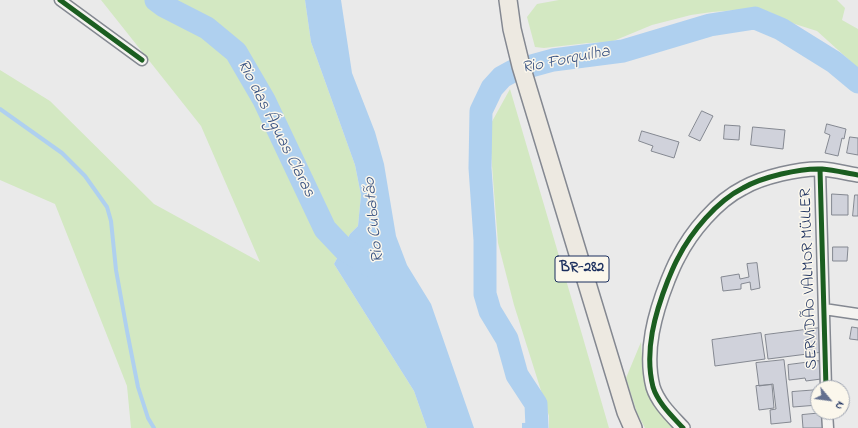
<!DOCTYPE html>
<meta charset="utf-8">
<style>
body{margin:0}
#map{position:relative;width:858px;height:428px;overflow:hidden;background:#eaeaea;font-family:"Indie Flower",sans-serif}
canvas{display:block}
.north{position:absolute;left:810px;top:380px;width:40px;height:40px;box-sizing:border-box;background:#fbf7ec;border:1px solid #a1a7b3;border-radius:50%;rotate:119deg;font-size:11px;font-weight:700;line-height:16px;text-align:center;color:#1b2f5e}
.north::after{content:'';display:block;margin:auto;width:14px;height:18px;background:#63708f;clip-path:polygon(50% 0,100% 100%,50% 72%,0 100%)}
</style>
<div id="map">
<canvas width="858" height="428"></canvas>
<div class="north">N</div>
</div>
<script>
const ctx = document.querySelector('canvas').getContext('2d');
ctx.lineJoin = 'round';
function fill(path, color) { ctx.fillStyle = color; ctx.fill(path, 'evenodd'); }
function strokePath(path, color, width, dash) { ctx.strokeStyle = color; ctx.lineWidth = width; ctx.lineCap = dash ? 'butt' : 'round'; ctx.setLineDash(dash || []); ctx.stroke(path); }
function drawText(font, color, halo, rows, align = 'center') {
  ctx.font = font + ' "Indie Flower",sans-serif'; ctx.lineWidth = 3; ctx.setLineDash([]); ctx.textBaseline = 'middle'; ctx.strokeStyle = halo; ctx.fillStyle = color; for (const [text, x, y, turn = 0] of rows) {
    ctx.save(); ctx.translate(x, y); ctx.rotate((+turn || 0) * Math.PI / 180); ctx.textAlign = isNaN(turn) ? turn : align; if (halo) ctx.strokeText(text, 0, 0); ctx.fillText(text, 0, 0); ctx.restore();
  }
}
fill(new Path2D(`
 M101 0H305L311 42 355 165 361 195 358 226 350 234 334 264 414 391 427 428H131L127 386 55 204 0 180V70L50 101 154 204 260 262 201 126Z
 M559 0H837L845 8 842 20 858 29V68L817 31 798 25 783 20 770 12 749 9 712 12 691 15 652 25 611 42 588 43 544 48 535 47 527 17 537 4Z
 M510 89 581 331 609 428H549V416L514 305 498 243 489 127Z
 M641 342 643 371 651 396 666 420 674 428H645L637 413 626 378Z`), '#d3e8c2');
fill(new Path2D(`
 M305 0H341L352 73 375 132 384 164 396 236 407 265 431 304 474 428H427L414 391 334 264 350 234 358 226 361 195 355 165 311 42Z
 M545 422V428H522V423Z`), '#afd0ef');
strokePath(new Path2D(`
 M0 109 62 153 85 176 107 207 111 221 116 270 127 331 138 387 148 418 154 428`), '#afd0ef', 4);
strokePath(new Path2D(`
 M156 0 164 6 207 28 236 52 264 100 325 229 344 249 369 265
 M537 428 536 404 517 375 507 339 490 311 485 294V240L480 168 481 111 492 88 502 77 513 71 553 60 623 51 710 25 755 18 781 29 834 62 858 82`), '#afd0ef', 23);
const building = new Path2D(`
 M702 111 713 116 700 141 689 136Z
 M827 124 846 129 844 139 842 138 838 156 825 153 830 135 825 133Z
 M725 125 740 126 739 140 724 139Z
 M753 127 785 130 783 149 751 145Z
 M642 131 679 142 674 158 651 151 653 146 639 141Z
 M850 137 858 138V155L847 153Z
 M832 194 848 195V215H832Z
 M855 195H858V216H853Z
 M833 247H848L847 261H833Z
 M757 263 760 288 751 290 750 282 741 284V289L723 291 721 277 739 274 740 279 749 277 747 264Z
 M852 327 858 328V340L850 339Z
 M820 328 823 352 768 359 765 335Z
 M761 333 765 359 715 366 712 340Z
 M784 360 791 422 771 424 770 410 776 409 773 384 759 386 756 363Z
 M819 361 821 379 806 381 805 378 789 380 788 365Z
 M772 385 774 408 759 410 756 386Z
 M818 390V405L793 407 792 392Z
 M823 413 825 428H803L802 415Z`);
fill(building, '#d0d2db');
strokePath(building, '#848891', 1);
const minor = new Path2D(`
 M60 0 142 60
 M820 169 826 388
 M824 309 858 314
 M827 412 828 428`);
const tertiary = new Path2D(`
 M683 428C672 416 658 403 653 387 644 351 655 313 668 280 671 273 674 265 678 258 691 232 717 201 743 188 762 177 800 168 822 169 834 170 846 173 858 175`);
const trunk = new Path2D(`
 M508 0 512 29 521 66 626 412 633 428`);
strokePath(minor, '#848891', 13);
strokePath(tertiary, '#848891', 16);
strokePath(trunk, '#848891', 20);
strokePath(minor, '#f4f3f0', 10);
strokePath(tertiary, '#f4f3f0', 13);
strokePath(trunk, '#ede9e1', 17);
strokePath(new Path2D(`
 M60 0 142 60
 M820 169 826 388
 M683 428C672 416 658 403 653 387 644 351 655 313 668 280 671 273 674 265 678 258 691 232 717 201 743 188 762 177 800 168 822 169 834 170 846 173 858 175`), '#1b5e20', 5);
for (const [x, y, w] of [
 [582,269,54]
]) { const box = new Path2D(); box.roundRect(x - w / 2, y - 13, w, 26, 3); ctx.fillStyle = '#fbf7ec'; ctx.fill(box); strokePath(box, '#1b2f5e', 1); }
drawText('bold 15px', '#1b2f5e', null, [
 ["BR-282",582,269]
]);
drawText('16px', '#1b2f5e', '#fbf7ec', [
 ["SERVIDÃO VALMOR MÜLLER",810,279,-92]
]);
drawText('italic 17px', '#3a5483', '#fbf7ec', [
 ["Rio Forquilha",566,61,-11],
 ["Rio das Águas Claras",275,129,63],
 ["Rio Cubatão",375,220,-96]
]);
</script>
